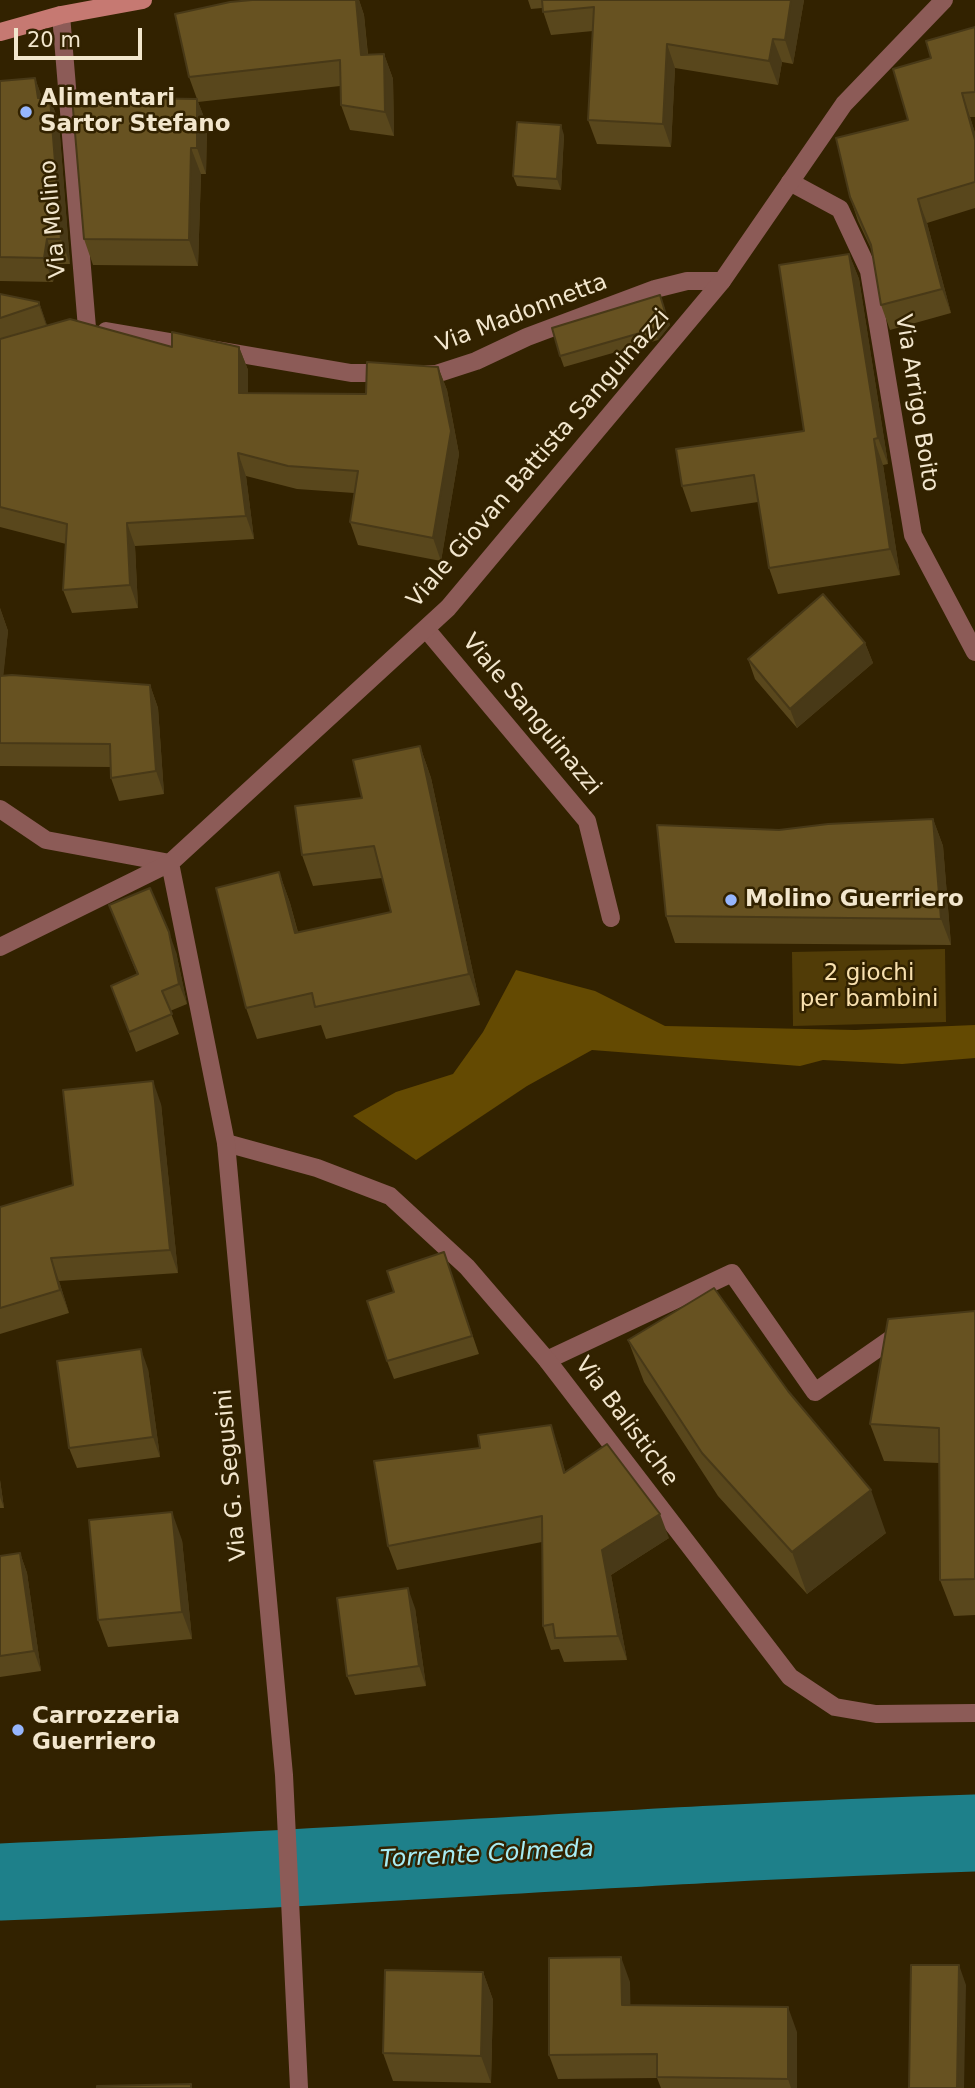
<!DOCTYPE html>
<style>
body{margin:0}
#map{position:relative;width:975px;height:2088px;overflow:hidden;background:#322200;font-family:"DejaVu Sans",sans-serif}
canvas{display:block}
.scale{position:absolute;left:14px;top:28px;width:128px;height:32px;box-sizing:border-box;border:4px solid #f2e6cd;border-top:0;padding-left:9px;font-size:21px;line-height:24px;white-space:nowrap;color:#f2e6cd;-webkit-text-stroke:5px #322200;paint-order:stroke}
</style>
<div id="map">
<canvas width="975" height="2088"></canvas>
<div class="scale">20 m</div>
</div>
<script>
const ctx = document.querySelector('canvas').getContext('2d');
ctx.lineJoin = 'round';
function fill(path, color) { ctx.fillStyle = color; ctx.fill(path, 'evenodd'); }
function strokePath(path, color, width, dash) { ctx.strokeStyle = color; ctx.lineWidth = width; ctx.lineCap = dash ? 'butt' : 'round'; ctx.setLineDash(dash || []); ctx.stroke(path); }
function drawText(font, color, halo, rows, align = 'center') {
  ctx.font = font + ' "DejaVu Sans",sans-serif'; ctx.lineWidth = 5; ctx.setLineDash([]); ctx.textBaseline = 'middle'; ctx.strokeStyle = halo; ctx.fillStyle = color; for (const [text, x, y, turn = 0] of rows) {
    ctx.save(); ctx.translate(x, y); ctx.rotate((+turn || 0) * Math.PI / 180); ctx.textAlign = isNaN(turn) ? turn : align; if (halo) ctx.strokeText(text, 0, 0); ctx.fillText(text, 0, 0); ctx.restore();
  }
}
fill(new Path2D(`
 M945 949 946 1022 793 1026 792 952Z`), '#513c07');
fill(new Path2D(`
 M516 970 595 991 665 1026 855 1030 975 1025V1058L902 1064 823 1060 800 1066 592 1050 527 1086 416 1160 353 1116 396 1092 453 1074 483 1032Z`), '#644a02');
strokePath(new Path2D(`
 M0 1882C325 1870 650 1843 975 1833`), '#1e808a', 77);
strokePath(new Path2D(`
 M426 629 587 821 611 918
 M547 1360 732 1273 815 1392 894 1337`), '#8c5b57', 18);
strokePath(new Path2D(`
 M61 15 87 328 70 333
 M790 182 840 209 869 271 913 535 975 652
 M106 331 351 373H390
 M418 374H436L476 361 527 337 655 289 687 281H722
 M0 809 46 840 170 863
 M226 1143 317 1168 390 1196 467 1267 547 1360 790 1677 835 1707 876 1714 975 1713`), '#8c5b57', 18);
strokePath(new Path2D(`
 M170 863 226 1143 284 1775 299 2088
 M0 947 170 863 448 608 722 281 844 104 944 0`), '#8c5b57', 18);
strokePath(new Path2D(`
 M0 32 61 15 143 0`), '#c67972', 18);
fill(new Path2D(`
 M252 0H359L364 15 368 54H384L393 79 394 136 350 130 341 105 340 86 198 102 207 125 206 174H201L198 266 93 265 84 239 197 99 189 77Z
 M528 0H804L793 64 782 62 778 85 675 68 671 147 597 144 588 120 593 31 551 35 542 8 531 9Z
 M975 27V117H970L975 133V208L927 223 951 313 890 330 881 305 873 253 858 221 850 197 908 120 931 58Z
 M35 78 42 98H50L59 123 70 264H56L53 282 0 281V81Z
 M564 135 561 190 517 186 513 176Z
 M849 254 859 279 888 464 883 465 900 575 778 594 769 568 758 502 691 512 682 486 804 431Z
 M0 294 39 302 47 326 172 347H239L248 370V393L366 394 438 367 447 390 459 454 441 561 358 545 350 522 354 493 297 489 246 476 254 539 135 546 138 608 72 613 63 590 66 544 0 527Z
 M660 295 670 325 658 340 564 367 560 356Z
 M0 608 8 631 3 675 150 685 158 708 164 794 119 801 111 778V767L0 766Z
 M865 643 873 663 797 728 755 679 748 659Z
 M420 746 431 778 480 1005 326 1039 321 1025 257 1039 246 1008 279 872 290 903 298 932 391 912 382 878 313 886 302 855Z
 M933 819 943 846 951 945 675 943 666 916 779 830Z
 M109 905 176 952 187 1004 170 1011 179 1034 136 1052 111 986 137 974Z
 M161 1104 178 1273 59 1281 69 1313 0 1334V1207L73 1185Z
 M450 1270 479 1354 394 1379 387 1361 394 1292Z
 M975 1311V1615L954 1616 940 1580 939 1463 884 1461 870 1424Z
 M628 1340 886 1533 807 1594 718 1496 644 1382Z
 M148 1369 160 1457 77 1468 69 1448Z
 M559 1449 565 1471 669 1538 611 1575 627 1660 564 1662 559 1649 551 1650 543 1626 542 1542 397 1570 388 1546Z
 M0 1480 4 1508H0Z
 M182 1540 192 1639 108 1647 98 1620Z
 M20 1553 27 1573 41 1671 0 1677V1556Z
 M415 1608 426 1686 355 1695 347 1676Z
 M483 1972 493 2000 491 2083 393 2081 383 2053Z
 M630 1982V2005L797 2032V2088H661L657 2078 558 2079 549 2055Z`), '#59471c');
fill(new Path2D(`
 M356 0H359L364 15 370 79 361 55Z
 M791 0H804L793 64 785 40Z
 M773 39 782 62 778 85 769 61Z
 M667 44 675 68 671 147 663 124Z
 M384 54 393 79 394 136 385 112Z
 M35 78 44 103 38 98Z
 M962 93 970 117 975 133V140Z
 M50 98 59 123 70 264 61 239Z
 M197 99 207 125 206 174 197 148Z
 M561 125 564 135 561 190 557 179Z
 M191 148 201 174 198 266 189 240Z
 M918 199 927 223 951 313 942 289Z
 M47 239 56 264 53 282 44 258Z
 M849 254 859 279 888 464 878 438Z
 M660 295 670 325 658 340 654 329Z
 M39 302 47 325V328L39 305Z
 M239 347 248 370V416L239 393Z
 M438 367 447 390 459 454 441 561 433 538Z
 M874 439 883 465 900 575 890 549Z
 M238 453 246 476 254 539 246 516Z
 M127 523 135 546 138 608 130 585Z
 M0 608 8 631 1 699 0 697Z
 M865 643 873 663 797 728 790 709Z
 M150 685 158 708 164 794 156 771Z
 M420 746 431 778 480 1005 469 974Z
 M933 819 943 846 951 945 941 919Z
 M279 872 290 903 306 964 295 933Z
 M169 932 176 952 187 1004 179 984Z
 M153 1081 161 1104 178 1273 170 1250Z
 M51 1258 59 1281 69 1313 60 1290Z
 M141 1349 148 1369 160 1457 153 1437Z
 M551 1425 559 1449 572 1497 564 1473Z
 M0 1480 4 1508 0 1497Z
 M871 1490 886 1533 807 1594 792 1552Z
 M172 1512 182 1540 192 1639 182 1612Z
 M660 1514 669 1538 611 1575 627 1660 618 1636 602 1550Z
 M20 1553 27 1573 41 1671 34 1651Z
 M408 1588 415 1608 426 1686 419 1666Z
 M621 1957 630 1982 631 2030 622 2005Z
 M959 1965 966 1985 964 2088H957Z
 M483 1972 493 2000 491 2083 481 2056Z
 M788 2007 797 2032V2088H791L788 2079Z`), '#483917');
const building = new Path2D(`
 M252 0H356L361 55 384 54 385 112 341 105 340 60 189 77 175 14 230 2Z
 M542 0H791L785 40 773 39 769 61 667 44 663 124 588 120 594 7 543 12Z
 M975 27V92L962 93 975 140V182L918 199 942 289 881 305 871 245 850 197 836 138 908 120 893 69 931 58 926 41Z
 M35 78 38 98H50L61 239H47L44 258 0 257V81Z
 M72 97 197 99V148H191L189 240 84 239Z
 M517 122 561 125 557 179 513 176Z
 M849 254 878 438 874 439 890 549 769 568 754 475 682 486 676 449 804 431 779 265Z
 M0 294 39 302V305L0 318Z
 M660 295 666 315 654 329 560 356 552 328Z
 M70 319 172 347V332L239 347V393L366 394 367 362 438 367 451 431 433 538 350 522 358 471 288 466 238 453 246 516 127 523 130 585 63 590 67 524 0 507V339Z
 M823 594 865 643 790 709 748 659Z
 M12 675 150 685 156 771 111 778 110 744 0 743V676Z
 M420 746 469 974 315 1007 312 993 246 1008 216 888 279 872 295 933 391 912 374 846 302 855 295 806 362 798 353 760Z
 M933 819 941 919 666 916 657 825 779 830 828 824Z
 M150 888 169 932 179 984 162 991 172 1014 129 1032 111 986 138 974 109 905Z
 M153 1081 170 1250 51 1258 60 1290 0 1308V1207L73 1185 63 1090Z
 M444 1252 472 1336 387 1361 367 1301 394 1292 387 1271Z
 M714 1288 788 1391 871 1490 792 1552 702 1453 628 1340Z
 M975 1311V1579L940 1580 939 1428 870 1424 888 1319Z
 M141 1349 153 1437 69 1448 57 1361Z
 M551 1425 564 1473 607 1444 660 1514 602 1550 618 1636 555 1638 553 1624 543 1626 542 1516 388 1546 374 1461 480 1448 478 1435Z
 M172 1512 182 1612 98 1620 89 1520Z
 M20 1553 34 1651 0 1656V1556Z
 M408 1588 419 1666 347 1676 337 1598Z
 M621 1957 622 2005 788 2007V2079L657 2077V2054L549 2055V1958Z
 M911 1965H959L957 2088H909Z
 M385 1970 483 1972 481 2056 383 2053Z
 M191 2084V2088H97V2086Z`);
fill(building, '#675221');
strokePath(building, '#483917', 2);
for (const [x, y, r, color] of [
 [26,112,7,"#96b6fd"],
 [731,900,7,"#96b6fd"],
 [18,1730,7,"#96b6fd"]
]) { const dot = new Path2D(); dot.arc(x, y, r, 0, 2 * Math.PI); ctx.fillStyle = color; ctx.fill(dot); strokePath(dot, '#322200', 2.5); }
drawText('bold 23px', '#f2e6cd', '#322200', [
 ["Alimentari",40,99],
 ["Sartor Stefano",40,125],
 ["Molino Guerriero",745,900],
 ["Carrozzeria",32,1717],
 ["Guerriero",32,1743]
], 'left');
drawText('23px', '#f2e6cd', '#322200', [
 ["Via Molino",54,219,-95],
 ["Via Madonnetta",522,314,-21],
 ["Via Arrigo Boito",916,403,81],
 ["Viale Giovan Battista Sanguinazzi",539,459,-49],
 ["Viale Sanguinazzi",531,715,50],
 ["Via Balistiche",626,1422,53],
 ["Via G. Segusini",232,1475,-95]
]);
drawText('23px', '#f8e0ae', '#322200', [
 ["2 giochi",869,974],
 ["per bambini",869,1000]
]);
drawText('italic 24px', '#a7ecf4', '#322200', [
 ["Torrente Colmeda",487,1855,-3]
]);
</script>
